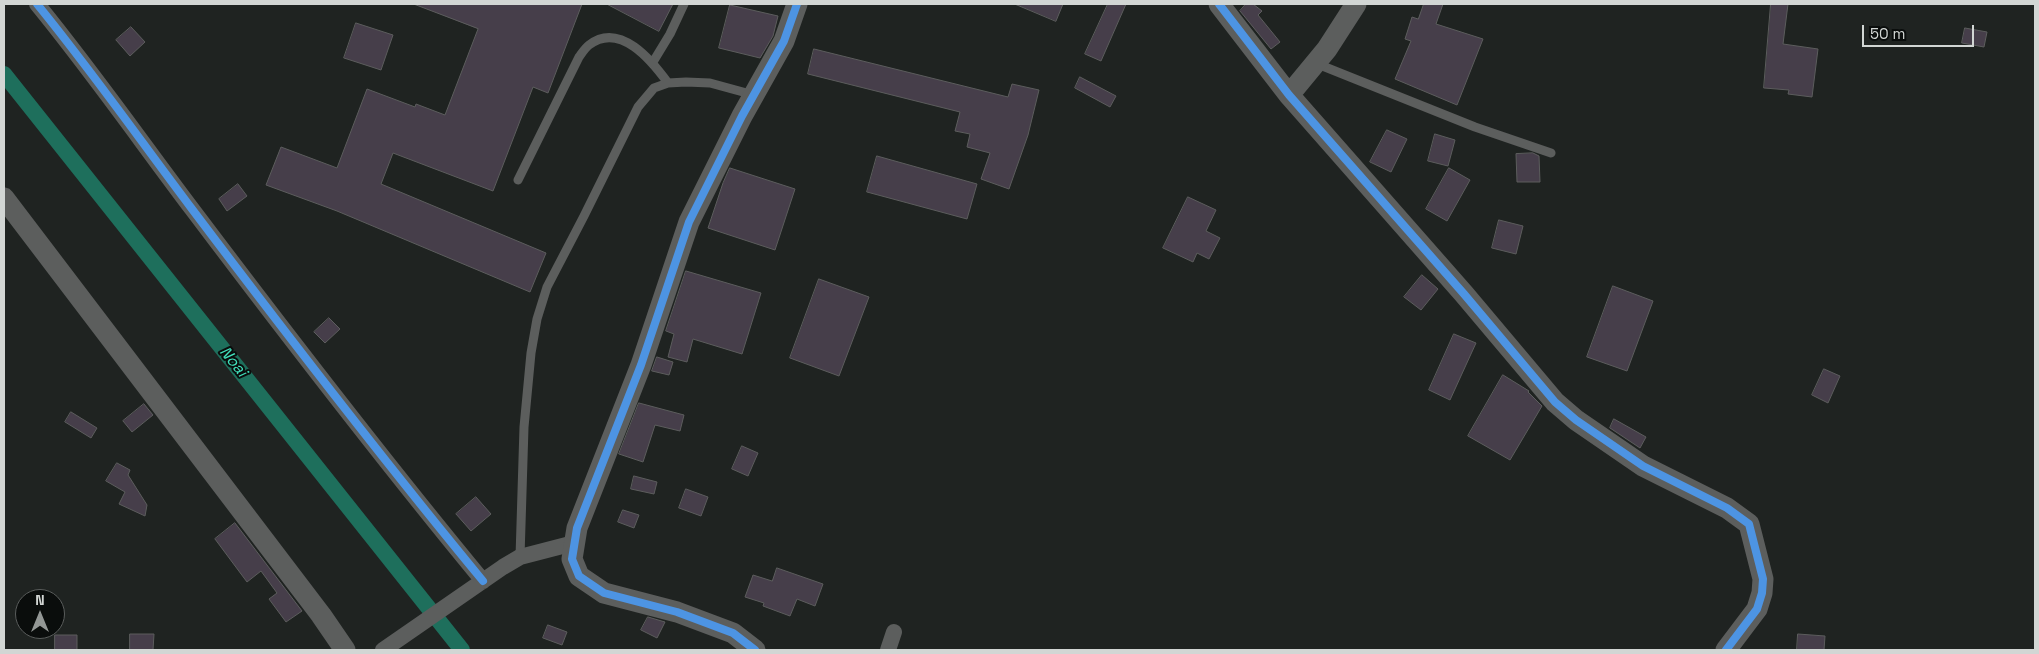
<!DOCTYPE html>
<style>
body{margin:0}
#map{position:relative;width:2039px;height:654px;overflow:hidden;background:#1f2321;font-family:"Space Grotesk",sans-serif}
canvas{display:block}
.frame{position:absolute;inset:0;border:5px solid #d2d6d4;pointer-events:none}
.north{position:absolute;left:15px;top:589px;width:50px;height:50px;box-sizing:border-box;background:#0a0d0c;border:1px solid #5a5d5c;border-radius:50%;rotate:0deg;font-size:14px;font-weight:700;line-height:20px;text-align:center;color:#d2d6d4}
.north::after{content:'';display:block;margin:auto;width:18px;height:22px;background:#939795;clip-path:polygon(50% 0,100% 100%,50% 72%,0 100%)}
.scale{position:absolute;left:1862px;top:25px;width:112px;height:22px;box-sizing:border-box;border:2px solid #d2d6d4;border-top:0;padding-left:6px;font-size:15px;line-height:18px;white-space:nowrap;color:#d2d6d4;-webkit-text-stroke:4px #0a0d0c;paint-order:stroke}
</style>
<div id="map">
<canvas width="2039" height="654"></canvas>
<div class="frame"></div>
<div class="north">N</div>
<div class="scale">50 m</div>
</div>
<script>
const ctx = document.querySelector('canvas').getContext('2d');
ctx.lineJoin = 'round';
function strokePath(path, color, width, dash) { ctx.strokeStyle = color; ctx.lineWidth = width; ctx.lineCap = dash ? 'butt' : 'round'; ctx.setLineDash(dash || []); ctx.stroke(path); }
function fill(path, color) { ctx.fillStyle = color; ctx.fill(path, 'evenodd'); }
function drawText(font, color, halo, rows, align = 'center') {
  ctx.font = font + ' "Space Grotesk",sans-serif'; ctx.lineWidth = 4; ctx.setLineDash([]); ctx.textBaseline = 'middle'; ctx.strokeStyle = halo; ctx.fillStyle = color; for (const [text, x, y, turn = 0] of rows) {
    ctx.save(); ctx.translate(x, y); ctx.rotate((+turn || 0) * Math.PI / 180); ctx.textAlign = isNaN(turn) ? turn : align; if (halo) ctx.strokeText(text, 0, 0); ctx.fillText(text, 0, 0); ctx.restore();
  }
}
strokePath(new Path2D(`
 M4 74 462 650`), '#1e6f5c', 16);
const building = new Path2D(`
 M414 4H582L548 93 533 87 493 191 393 153 381 184 546 253 530 292 337 211 266 185 281 147 337 168 367 89 415 107 416 104 445 115 478 29Z
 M607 4H673L659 31Z
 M1015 4H1063L1056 21Z
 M1108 4H1126L1101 61 1085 54Z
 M1246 4H1253L1262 11 1258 15 1280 42 1271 49 1240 11Z
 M1424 4H1443L1436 24 1483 39 1457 105 1395 79 1411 41 1405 39 1412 17 1418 19Z
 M1771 4H1788L1783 44 1818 49 1812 97 1788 94 1789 90 1764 88Z
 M730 5 778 16 773 36 760 58 719 48Z
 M356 23 393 35 381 70 344 58Z
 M131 27 145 42 130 56 116 40Z
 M1965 28 1987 32 1984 47 1962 43Z
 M814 49 1008 97 1012 84 1039 90 1028 135 1009 189 981 179 990 153 967 147 970 134 955 131 960 112 808 74Z
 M1080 77 1116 96 1110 107 1075 88Z
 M1387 130 1407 139 1391 172 1370 162Z
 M1435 134 1455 140 1448 166 1428 161Z
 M1533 153 1539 156 1540 182H1517L1516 154Z
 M877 156 977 184 967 219 867 192Z
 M730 168 795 189 775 250 708 228 723 183Z
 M1449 168 1470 180 1447 221 1426 209Z
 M238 184 247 196 227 211 219 199Z
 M1188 197 1216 210 1206 231 1220 238 1209 259 1197 253 1193 262 1163 248Z
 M1499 220 1523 226 1516 254 1492 248Z
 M686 271 761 293 742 354 693 339 687 362 668 357 674 334 666 331Z
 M1422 275 1438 289 1421 310 1404 297Z
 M819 279 869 297 839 376 790 358Z
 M1613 286 1653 301 1627 371 1587 357Z
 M329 318 340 329 325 343 314 332Z
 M1454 334 1476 343 1450 400 1429 390Z
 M657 357 673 362 669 375 652 371Z
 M1824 369 1840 376 1828 403 1812 395Z
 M1503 375 1529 391 1528 392 1542 406 1510 460 1468 436Z
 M639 403 684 415 680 431 655 425 643 462 619 454Z
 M144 404 153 415 132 432 123 421Z
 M71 412 97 428 91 438 65 422Z
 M1614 419 1646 437 1640 448 1610 428Z
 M742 446 758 453 748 476 732 469Z
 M117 463 130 470 128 475 147 505 145 516 119 504 125 492 106 481Z
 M634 476 657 482 654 494 631 489Z
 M686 489 708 497 701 516 679 508Z
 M476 497 491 514 471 531 456 514Z
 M623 510 639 515 634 528 618 522Z
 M235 523 302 611 286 622 269 599 277 593 261 571 247 582 215 539Z
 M777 568 823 584 815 606 797 599 790 616 763 606 764 603 745 597 753 575 772 581Z
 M648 617 665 622 657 638 641 630Z
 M548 625 567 632 562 645 543 638Z
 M130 634H154L153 650H130Z
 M1798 634 1825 636 1824 650H1797Z
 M55 635H77V650H55Z`);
fill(building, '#463e4a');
strokePath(building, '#5c5d5d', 1);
strokePath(new Path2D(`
 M653 62 670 34 684 4
 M1315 63 1475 127 1551 153
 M518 180 579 57C582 53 585 48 589 45 620 21 652 61 668 83
 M520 557 524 427 531 353 537 319 547 287 584 216 638 107 654 88 668 83 686 82 710 83 754 95`), '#5c5e5d', 9);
strokePath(new Path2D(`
 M37 4C91 70 140 140 192 209 287 335 383 460 483 581
 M383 650 503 567 520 557 574 543
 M888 650 894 632`), '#5c5e5d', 16);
strokePath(new Path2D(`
 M1219 4 1289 95 1464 294 1555 402 1576 420 1643 466 1727 508 1749 524 1763 579 1762 593 1757 609 1726 650
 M1289 95 1327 49 1356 4
 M4 198 321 615 345 650
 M755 650 733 633 677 612 604 593 579 576 572 559 577 528 641 365 689 222 742 116 784 41 797 4`), '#5c5e5d', 21);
strokePath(new Path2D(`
 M37 4C91 70 140 140 192 209 287 335 383 460 483 581
 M1219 4 1289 95 1464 294 1555 402 1576 420 1643 466 1727 508 1749 524 1763 579 1762 593 1757 609 1726 650
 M755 650 733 633 677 612 604 593 579 576 572 559 577 528 641 365 689 222 742 116 784 41 797 4`), '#4d94e3', 8);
drawText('italic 16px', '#41e0bb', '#0a0d0c', [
 ["Noai",233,362,51]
]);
</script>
